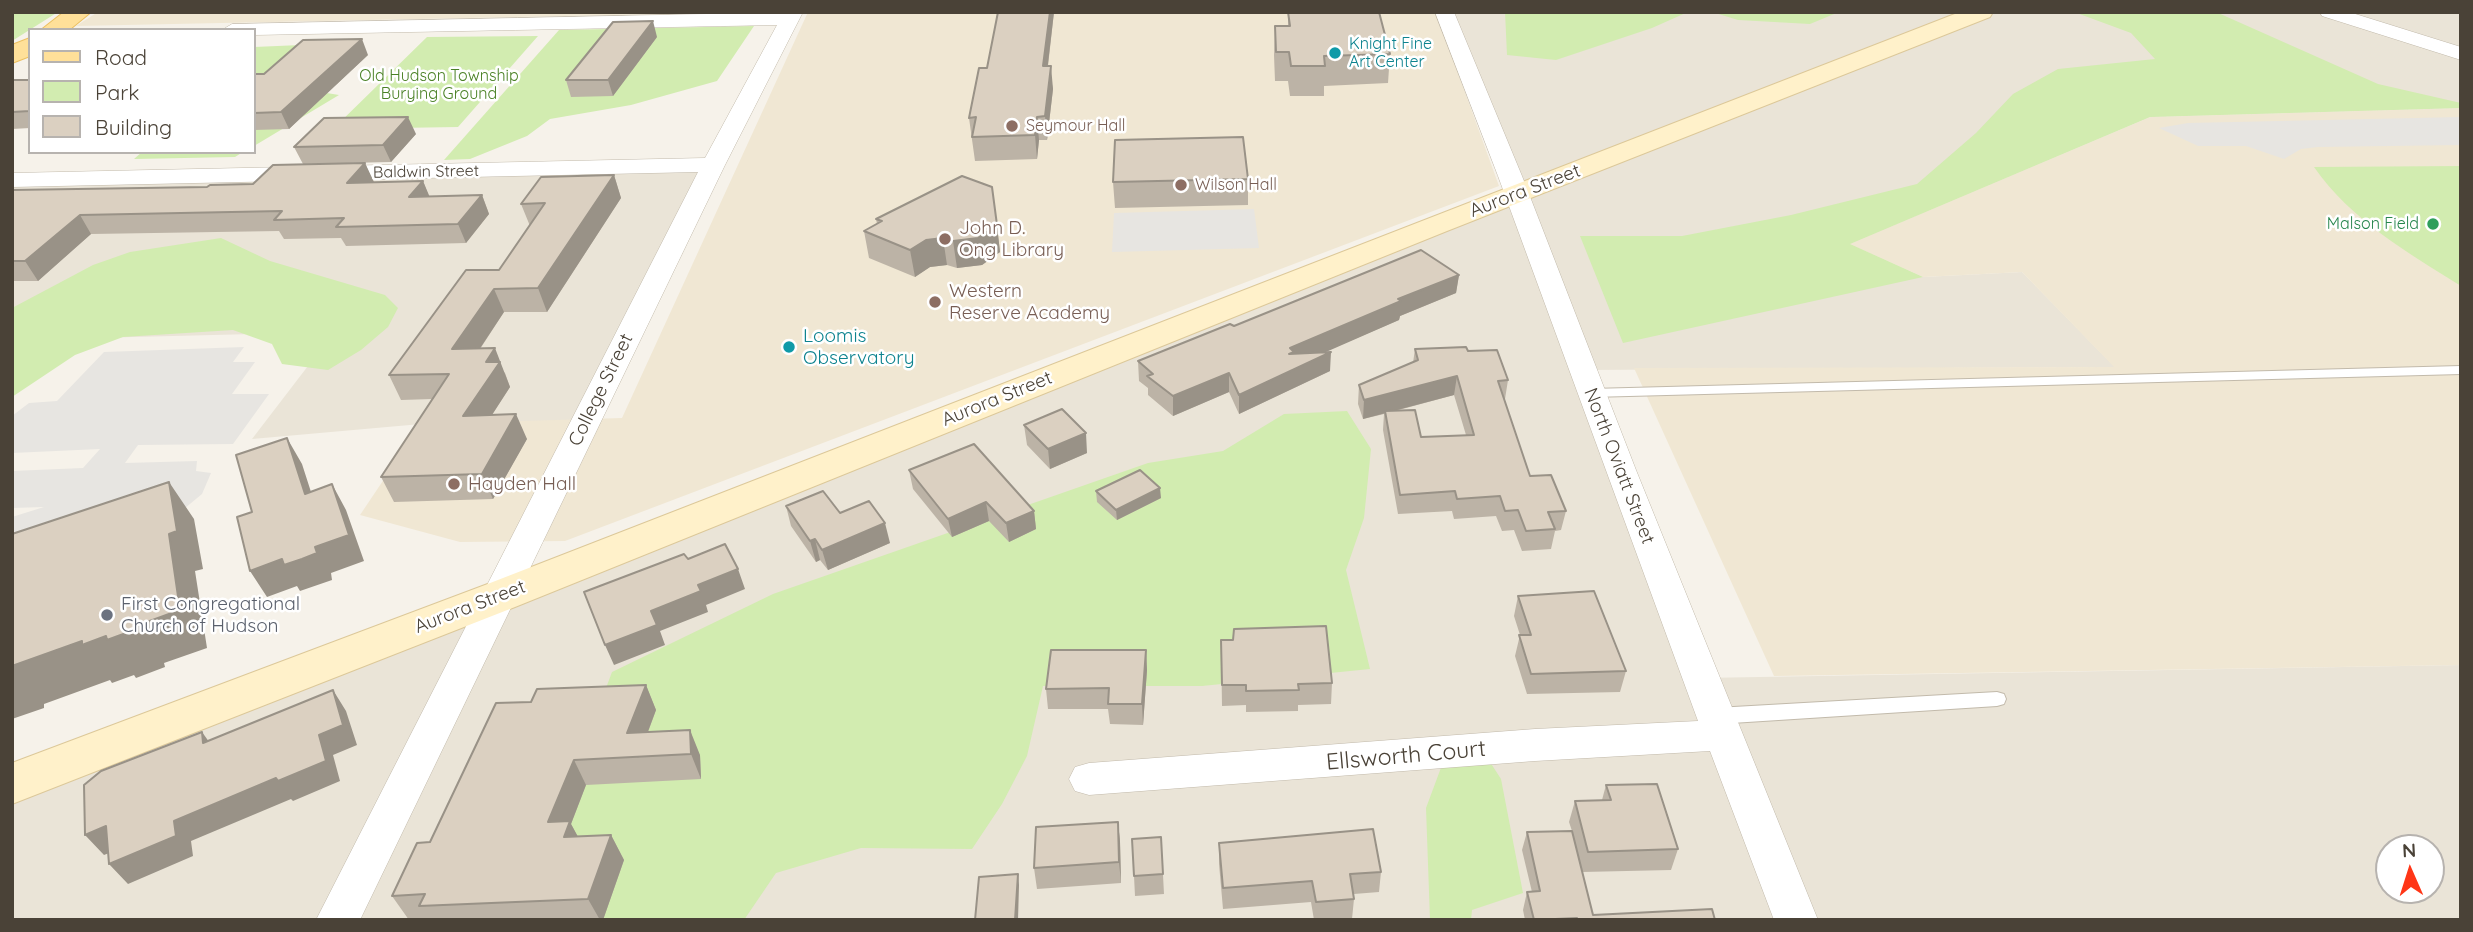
<!DOCTYPE html>
<style>
body{margin:0}
#map{position:relative;width:2473px;height:932px;overflow:hidden;background:#f6f2ea;font-family:Quicksand,sans-serif}
canvas{display:block}
.frame{position:absolute;inset:0;border:14px solid #4a4237;pointer-events:none}
.legend{position:absolute;left:28px;top:28px;width:228px;height:126px;box-sizing:border-box;background:#fff;border:2px solid #b7b3af;margin:0;padding:9px 12px;list-style:none;font-size:21px;color:#4a4237}
.legend li{display:flex;align-items:center;gap:14px;height:35px}
.legend b{width:35px;border:2px solid #b7b3af}
.north{position:absolute;left:2375px;top:834px;width:70px;height:70px;box-sizing:border-box;background:#fff;border:2px solid #b7b3af;border-radius:50%;rotate:357deg;font-size:19px;font-weight:700;line-height:28px;text-align:center;color:#4a4237}
.north::after{content:'';display:block;margin:auto;width:24px;height:32px;background:#ff3617;clip-path:polygon(50% 0,100% 100%,50% 72%,0 100%)}
</style>
<div id="map">
<canvas width="2473" height="932"></canvas>
<div class="frame"></div>
<ul class="legend">
<li><b style="height:9px;background:#ffe099"></b>Road</li>
<li><b style="height:19px;background:#d2ecb0"></b>Park</li>
<li><b style="height:19px;background:#dbd0c1"></b>Building</li>
</ul>
<div class="north">N</div>
</div>
<script>
const ctx = document.querySelector('canvas').getContext('2d');
ctx.lineJoin = 'round';
function fill(path, color) { ctx.fillStyle = color; ctx.fill(path, 'evenodd'); }
function strokePath(path, color, width, dash) { ctx.strokeStyle = color; ctx.lineWidth = width; ctx.lineCap = dash ? 'butt' : 'round'; ctx.setLineDash(dash || []); ctx.stroke(path); }
function drawText(font, color, halo, rows, align = 'center') {
  ctx.font = font + ' Quicksand,sans-serif'; ctx.lineWidth = 5; ctx.setLineDash([]); ctx.textBaseline = 'middle'; ctx.strokeStyle = halo; ctx.fillStyle = color; for (const [text, x, y, turn = 0] of rows) {
    ctx.save(); ctx.translate(x, y); ctx.rotate((+turn || 0) * Math.PI / 180); ctx.textAlign = isNaN(turn) ? turn : align; if (halo) ctx.strokeText(text, 0, 0); ctx.fillText(text, 0, 0); ctx.restore();
  }
}
fill(new Path2D(`
 M1443 12H2461V108L2150 117 1850 244 1923 277 2022 272 2115 367 1583 370 1701 678 2461 665V920H12V784L1517 195ZM2389 848H2431V890H2389Z
 M713 165 586 420 421 424 252 439 334 332 12 340V180Z`), '#eae4d7');
fill(new Path2D(`
 M98 12H759L76 26Z
 M808 12H1436L1499 186 565 541 460 542 360 515 421 424 622 418Z
 M2461 108V665L1774 676 1634 368 2114 367 2022 272 1923 277 1849 244 2150 117Z`), '#f0e7d3');
fill(new Path2D(`
 M12 12H58L12 41Z
 M1505 12H1688L1652 28 1556 60 1507 55Z
 M1712 12H1839L1810 24 1738 20Z
 M2074 12H2216L2378 84 2461 103V108L2150 117 1850 244 1923 277 1623 343 1580 236H1682L1791 215 1917 184 1976 133 2013 94 2058 69 2155 59 2131 33Z
 M754 26 717 81 631 105 550 119 527 136 470 159 444 160 559 30Z
 M538 36 458 127 333 129 427 37Z
 M324 44 278 85 339 95 254 146V47Z
 M142 152H243L235 157 134 159Z
 M2461 166V286C2408 253 2350 219 2314 167Z
 M221 238 270 261 385 295 398 308 388 327 361 350 328 370 282 364 272 344 233 330 123 337 75 355 12 397V308L93 265 130 252Z
 M1347 411 1371 449 1364 518 1346 570 1370 669 1202 686H1043L1027 756 1002 804 972 849 861 848 776 873 744 920H519L612 672 773 594 1148 463 1223 451 1284 414Z
 M1490 762 1501 779 1523 893 1472 910 1471 920H1430L1426 808 1442 765Z`), '#d2ecb0');
fill(new Path2D(`
 M2461 117V145L2318 147 2301 149 2284 159 2246 146H2198L2159 128 2188 123Z
 M1254 209 1259 248 1112 252 1114 213Z
 M244 347 233 362H255L232 394H269L233 444 138 445 125 463 197 461 196 471 211 473 202 494 173 518 12 569V517L44 507 12 508V471L83 468 100 449 12 453V416L29 403 57 401 104 352Z`), '#e7e5e1');
const lane = new Path2D(`
 M2461 366V374L1591 397 1584 393 1591 389Z
 M1997 692 2004 694 2006 699 2004 704 1997 706 1716 724 1709 721 1706 716 1709 711 1716 708Z`);
const street = new Path2D(`
 M803 12 725 165 360 920H316L698 172 12 187V173L705 158 777 25 254 35V30H222L232 24Z
 M1435 12H1454L1522 176 1636 470 1818 920H1774L1710 751 1535 761 1089 795 1075 791 1069 779 1075 767 1089 763 1535 729 1698 721 1498 176Z
 M2320 12H2349L2461 47V60L2322 16Z`);
const secondary = new Path2D(`
 M1960 12H1993L1990 17 1447 231 515 607 12 804V763L485 585Z`);
const primary = new Path2D(`
 M64 12H91L69 30H41Z
 M30 38V56L12 63V45Z`);
strokePath(lane, '#c2baab', 2);
strokePath(street, '#c2baab', 1);
strokePath(secondary, '#dcc899', 2);
strokePath(primary, '#ecc061', 2);
fill(lane, '#fff');
fill(street, '#fff');
fill(secondary, '#fff1ca');
fill(primary, '#ffe099');
fill(new Path2D(`
 M998 12H1054L1048 66 1053 89 1047 140H1039L1037 159 975 161 969 118 987 68Z
 M1288 12 1390 54 1388 83 1324 86V96H1290L1288 81H1275L1274 55 1275 26H1288Z
 M657 37 613 96 571 97 566 80Z
 M368 55 289 129 254 130V74H264Z
 M12 80H30V128L12 129Z
 M416 134 391 162 303 164 294 147Z
 M365 163 373 182 423 181 429 197 482 195 489 214 466 243 346 246 341 238 284 239 279 231 91 234 38 281H12V190L207 187 253 184Z
 M614 175 621 198 547 312H504L480 349 505 373 510 387 492 415 527 439 493 499 394 502 381 477 432 399 401 400 389 375 499 270 530 226 521 204Z
 M1248 179V205L1115 208 1113 182Z
 M992 187 1000 252 982 265 957 268 947 265 930 267 915 277 869 258 864 231 877 224 876 219Z
 M1459 275 1456 293 1400 316 1399 320 1324 352 1330 371 1239 414 1229 392 1173 416 1148 395V388L1139 381 1138 361Z
 M1415 349 1468 351 1508 380 1505 399H1504L1530 476 1566 511 1561 530 1555 531 1551 549 1522 551 1514 530 1502 531 1496 516 1454 519 1452 511 1398 514 1383 430 1384 414 1363 419 1358 404 1359 385 1413 363ZM1454 395 1466 435 1421 437 1395 411Z
 M1024 425 1087 453 1050 469 1027 445Z
 M909 470 1034 511 1036 529 1009 542 989 521 952 537 913 489Z
 M1096 491 1161 498 1117 520 1097 502Z
 M786 506 840 513 890 543 828 570 820 560 816 562 791 526Z
 M1518 596 1626 671 1620 692 1527 694 1515 656 1520 635 1514 616Z
 M1221 640 1332 683 1331 704 1298 705V711L1246 712V705L1222 706Z
 M1146 650 1147 670 1143 725 1110 724 1108 709H1048L1046 689Z
 M646 685 656 710 648 732 700 755 701 779 586 785 571 824 578 837 611 835 624 860 603 920H409L392 896 430 842Z
 M1606 785 1678 849 1671 870 1582 872 1593 915 1715 920H1525L1523 910 1527 892H1532L1522 850 1527 832 1572 831 1569 822 1575 801 1602 800Z
 M1118 822 1120 842 1121 883 1037 889 1034 868Z
 M1161 837 1164 894 1135 896 1134 876Z
 M1219 843 1381 872 1379 892 1354 894V899L1352 919 1314 920 1311 902 1223 909 1219 864Z`), '#bcb3a6');
fill(new Path2D(`
 M1050 12H1054L1045 89 1043 66Z
 M653 21 657 37 613 96 608 80Z
 M362 39 368 55 289 129 281 112Z
 M1051 66 1053 89 1047 140 1045 116Z
 M408 117 416 134 391 162 383 145Z
 M1037 117 1039 140 1037 159 1035 135Z
 M365 163 374 182 356 202 347 183Z
 M614 175 621 198 547 312 538 288Z
 M423 181 431 200 409 197Z
 M482 195 489 214 466 243 458 224Z
 M80 215 91 234 38 281 25 261Z
 M997 225 1000 252 982 265 957 268 953 241Z
 M943 238 947 265 930 267 915 277 910 250 926 240Z
 M1459 275 1456 293 1400 316 1399 320 1294 366 1331 352 1330 371 1239 414V395L1290 348 1398 299Z
 M494 289 504 312 463 374 452 349Z
 M495 348 510 387 475 441 463 416 486 362Z
 M1229 373V392L1173 416V396Z
 M1457 376 1454 395 1363 419 1364 400Z
 M516 414 527 439 493 499 482 474Z
 M1086 433 1087 453 1050 469 1048 449Z
 M287 438 302 464 320 520 305 494Z
 M169 482 194 519 203 569 195 571 207 648 164 663 165 667 136 678 134 675 112 683 110 680 44 704V708L12 719V666L82 641 136 626 169 534Z
 M332 484 346 510 364 561 331 573 332 580 300 591 297 586 267 597 250 571 315 547Z
 M1160 488 1161 498 1117 520 1116 510Z
 M986 502 989 521 952 537 948 519Z
 M1034 511 1036 529 1009 542 1006 523Z
 M885 523 890 543 828 570 822 550Z
 M815 539 820 560 816 562 810 541Z
 M738 569 745 589 706 605 708 612 660 631 665 645 614 665 605 645 651 611 698 585Z
 M1146 650 1147 670 1143 725 1142 704Z
 M646 685 656 710 638 758 627 733Z
 M333 690 346 711 357 745 333 755 340 781 293 801 291 799 191 841 193 856 128 884 109 864 174 821 319 735Z
 M690 730 700 755 701 779 691 754Z
 M202 732 217 753 203 743Z
 M574 760 586 785 571 824 583 846 577 862 548 822Z
 M1118 822 1120 842 1121 883 1119 862Z
 M106 826 124 847 104 855 85 835Z
 M611 835 624 860 603 920H600L588 899Z
 M1018 874 1019 885 1018 920H1015Z`), '#999287');
const building = new Path2D(`
 M998 12H1050L1043 66H1051L1045 116 1037 117 1035 135 972 137 976 117 969 118 979 68H987Z
 M1288 12H1379L1390 54 1324 56 1325 66H1291L1289 52H1276L1275 26H1290Z
 M653 21 608 80H566L613 22Z
 M362 39 281 112 254 113V74H264L303 40Z
 M12 80H30V111L12 112Z
 M408 117 383 145 294 147 324 118Z
 M1243 137 1248 179 1113 182 1115 140Z
 M365 163 347 183 423 181 409 197 482 195 458 224 336 227 344 218 274 220 282 211 80 215 25 261H12V190L207 187 210 185 253 184 273 165Z
 M614 175 538 288 494 289 452 349 495 348 486 362H500L463 416 516 414 482 474 381 477 449 374 389 375 466 270H499L545 203 521 204 541 177Z
 M962 176 992 187 997 225 978 238 953 241 943 238 926 240 910 250 864 231 882 221 876 219Z
 M1421 250 1459 275 1398 299 1401 301 1290 348 1294 352 1289 354 1331 352 1239 395 1229 373 1173 396 1147 376 1153 374 1138 361 1230 324 1234 326Z
 M1466 347 1468 351 1497 350 1508 380 1498 381 1530 476 1551 475 1566 511 1548 512 1555 529 1526 531 1518 510 1505 511 1500 496 1457 499 1455 491 1400 495 1385 411 1415 410 1421 437 1474 435 1457 376 1364 400 1359 385 1418 360 1415 349Z
 M1062 409 1086 433 1048 449 1024 425Z
 M287 438 305 494 332 484 349 535 315 547 317 553 302 559 284 565 282 559 250 571 237 517 252 512 236 455Z
 M974 444 1034 511 1006 523 986 502 948 519 909 470Z
 M1140 470 1160 488 1116 510 1096 491Z
 M169 482 177 531 169 534 180 610 136 626 137 629 107 640 106 636 82 645V641L12 666V534Z
 M823 491 840 513 869 501 885 523 822 550 815 539 810 541 786 506Z
 M725 544 738 569 698 585 701 591 651 611 657 625 605 645 584 592 684 554 688 559Z
 M1594 591 1626 671 1531 674 1519 635H1531L1518 596Z
 M1326 626 1332 683 1298 684 1299 690 1246 691V685H1222L1221 640H1233L1234 629Z
 M1051 650H1146L1142 704H1108L1109 688 1046 689Z
 M646 685 627 733 690 730 691 754 574 760 548 822 570 821 564 837 611 835 588 899 419 906 425 894 392 896 417 843 430 842 496 703 531 702 537 689Z
 M333 690 343 725 319 735 326 761 278 781 276 778 174 821 176 836 109 864 106 826 85 835 84 785 101 771 202 732 203 743Z
 M1657 784 1678 849 1588 852 1575 801 1611 800 1606 785Z
 M1118 822 1119 862 1034 868 1036 827Z
 M1373 829 1381 872 1350 874 1354 899 1316 902 1312 881 1223 888 1219 843Z
 M1572 831 1593 915 1712 909 1715 920H1577V918L1534 920 1527 892 1540 891 1527 832Z
 M1161 837 1163 874 1134 876 1132 839Z
 M1018 874 1015 920H975L979 877Z`);
fill(building, '#dbd0c1');
strokePath(building, '#999287', 2);
for (const [x, y, r, color] of [
 [1335,53,7,"#0f9aa8"],
 [1012,126,7,"#8d6e63"],
 [1181,185,7,"#8d6e63"],
 [2433,224,7,"#2e9e5b"],
 [945,239,7,"#8d6e63"],
 [935,302,7,"#8d6e63"],
 [789,347,7,"#0f9aa8"],
 [454,484,7,"#8d6e63"],
 [107,615,7,"#6b7280"]
]) { const dot = new Path2D(); dot.arc(x, y, r, 0, 2 * Math.PI); ctx.fillStyle = color; ctx.fill(dot); strokePath(dot, '#fff', 2.5); }
drawText('16px', '#0d838f', '#fff', [
 ["Knight Fine",1349,44],
 ["Art Center",1349,62]
], 'left');
drawText('16px', '#4a8125', '#fff', [
 ["Old Hudson Township",439,76],
 ["Burying Ground",439,94]
]);
drawText('16px', '#785e54', '#fff', [
 ["Seymour Hall",1026,126],
 ["Wilson Hall",1195,185]
], 'left');
drawText('16px', '#4a4237', '#fff', [
 ["Baldwin Street",426,172,-1]
]);
drawText('16px', '#27864d', '#fff', [
 ["Malson Field",2419,224]
], 'right');
drawText('19px', '#4a4237', '#fff', [
 ["Aurora Street",1525,191,-21],
 ["College Street",601,390,-64],
 ["Aurora Street",997,399,-22],
 ["North Oviatt Street",1619,466,69],
 ["Aurora Street",470,607,-21]
]);
drawText('19px', '#785e54', '#fff', [
 ["John D.",959,228],
 ["Ong Library",959,250],
 ["Western",949,291],
 ["Reserve Academy",949,313],
 ["Hayden Hall",468,484]
], 'left');
drawText('19px', '#0d838f', '#fff', [
 ["Loomis",803,336],
 ["Observatory",803,358]
], 'left');
drawText('19px', '#5b616d', '#fff', [
 ["First Congregational",121,604],
 ["Church of Hudson",121,626]
], 'left');
drawText('23px', '#4a4237', '#fff', [
 ["Ellsworth Court",1406,756,-5]
]);
</script>
